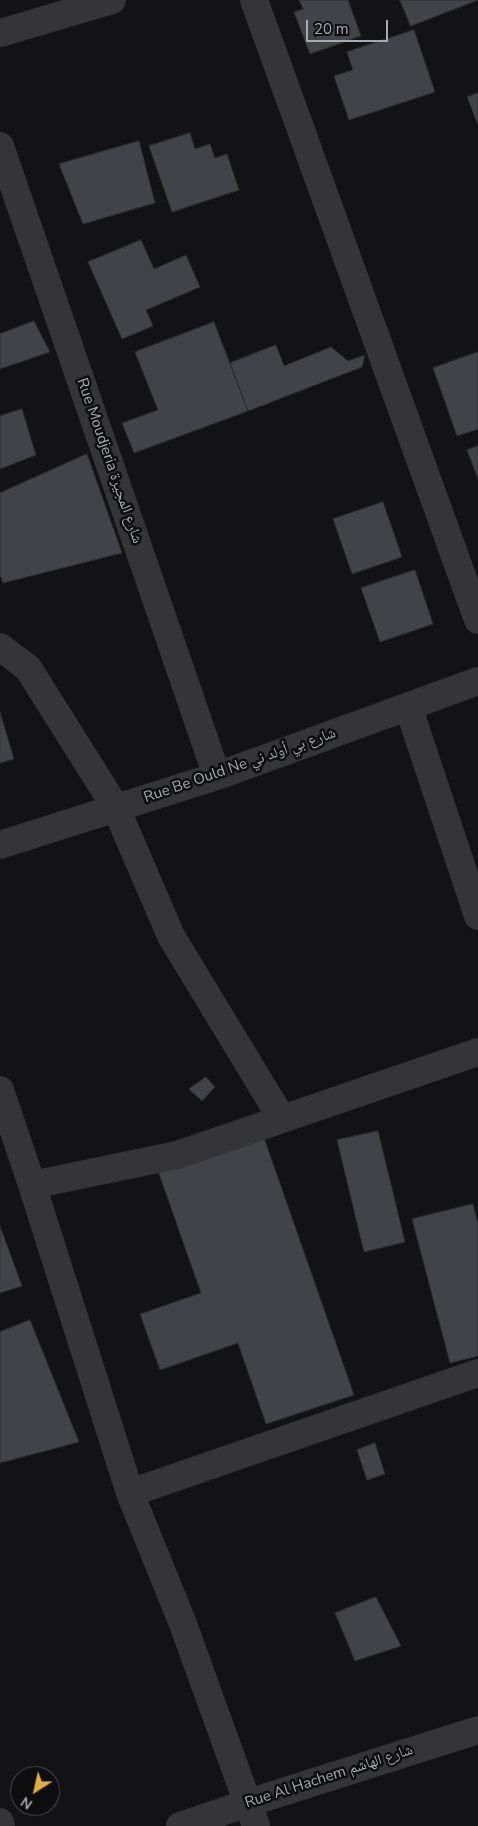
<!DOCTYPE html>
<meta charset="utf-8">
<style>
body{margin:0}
#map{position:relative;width:478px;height:1826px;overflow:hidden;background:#131315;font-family:"Nunito Sans",sans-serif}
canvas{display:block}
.north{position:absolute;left:10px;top:1766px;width:50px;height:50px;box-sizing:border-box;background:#0e0e10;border:1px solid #4b4c52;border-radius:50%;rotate:215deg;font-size:14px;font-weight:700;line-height:20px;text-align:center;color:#a6aab4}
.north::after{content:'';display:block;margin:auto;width:18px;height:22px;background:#e1ad3f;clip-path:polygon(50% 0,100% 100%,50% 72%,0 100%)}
.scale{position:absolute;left:306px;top:20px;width:82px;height:22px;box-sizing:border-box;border:2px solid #a6aab4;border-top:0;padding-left:6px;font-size:15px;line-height:18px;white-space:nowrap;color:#a6aab4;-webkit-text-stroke:4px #0e0e10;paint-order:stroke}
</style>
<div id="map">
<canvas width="478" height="1826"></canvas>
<div class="north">N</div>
<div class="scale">20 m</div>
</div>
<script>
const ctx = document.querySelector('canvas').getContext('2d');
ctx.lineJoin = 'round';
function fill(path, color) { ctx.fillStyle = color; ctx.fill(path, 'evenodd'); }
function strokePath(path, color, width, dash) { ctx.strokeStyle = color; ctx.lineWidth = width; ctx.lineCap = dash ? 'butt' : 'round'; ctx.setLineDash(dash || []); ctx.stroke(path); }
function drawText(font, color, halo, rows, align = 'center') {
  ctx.font = font + ' "Nunito Sans","Noto Naskh Arabic",sans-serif'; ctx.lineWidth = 5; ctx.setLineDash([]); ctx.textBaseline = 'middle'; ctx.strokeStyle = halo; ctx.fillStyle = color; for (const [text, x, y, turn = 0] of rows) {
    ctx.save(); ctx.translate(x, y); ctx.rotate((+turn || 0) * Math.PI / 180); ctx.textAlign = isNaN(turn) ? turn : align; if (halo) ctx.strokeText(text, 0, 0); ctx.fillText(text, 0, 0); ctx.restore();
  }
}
const building = new Path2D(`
 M299 0H348L361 36 310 54 294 12 303 9Z
 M400 0H478L411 26Z
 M414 30 435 92 349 120 334 76 353 70 347 52Z
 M478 93V125L467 97Z
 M190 133 195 149 210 144 215 158 227 154 239 190 172 212 149 146Z
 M139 141 155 203 83 224 59 164Z
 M141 240 154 269 186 255 200 287 146 310 153 326 122 339 88 262Z
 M34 321 50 352 0 369V334Z
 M214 322 248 411 134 453 122 423 158 410 135 352Z
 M276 345 284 366 331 347 348 361 365 355 362 367 248 411 230 363Z
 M478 352V429L457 436 433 368Z
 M22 409 36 455 0 469V416Z
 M478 446V479L467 450Z
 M87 454 122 553 3 583 0 575V493Z
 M383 502 402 557 352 574 333 519Z
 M415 570 433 624 380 642 361 588Z
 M0 712 14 759 0 763Z
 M206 1077 215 1087 202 1101 189 1089Z
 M378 1131 405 1242 364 1252 337 1140Z
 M262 1132 354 1395 266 1424 238 1343 160 1370 140 1314 201 1293 157 1168Z
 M473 1204 478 1224V1356L450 1363 412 1219Z
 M0 1226 22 1286 0 1293Z
 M30 1320 79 1442 0 1463V1332Z
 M375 1443 385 1474 367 1480 357 1450Z
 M376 1597 401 1646 355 1661 335 1613Z`);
fill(building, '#424348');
strokePath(building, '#2e2d31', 1);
strokePath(new Path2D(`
 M254 0 478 620
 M0 33 112 0
 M0 146 217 776
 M0 647 28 668 116 808 171 936 282 1119
 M408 706 478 916
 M0 845 217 776 478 681
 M0 1090 32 1185 130 1493 183 1624 256 1826
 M32 1185 177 1155 478 1052
 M130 1493 478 1373
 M0 1822 1 1826
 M180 1826 248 1803 478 1730`), '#353539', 28);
drawText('15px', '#a6aab4', '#0e0e10', [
 ["Rue Moudjeria شارع المجيرة",109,461,71],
 ["Rue Be Ould Ne شارع بي أولد ني",240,766,-19],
 ["Rue Al Hachem شارع الهاشم",329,1777,-18]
]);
</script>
